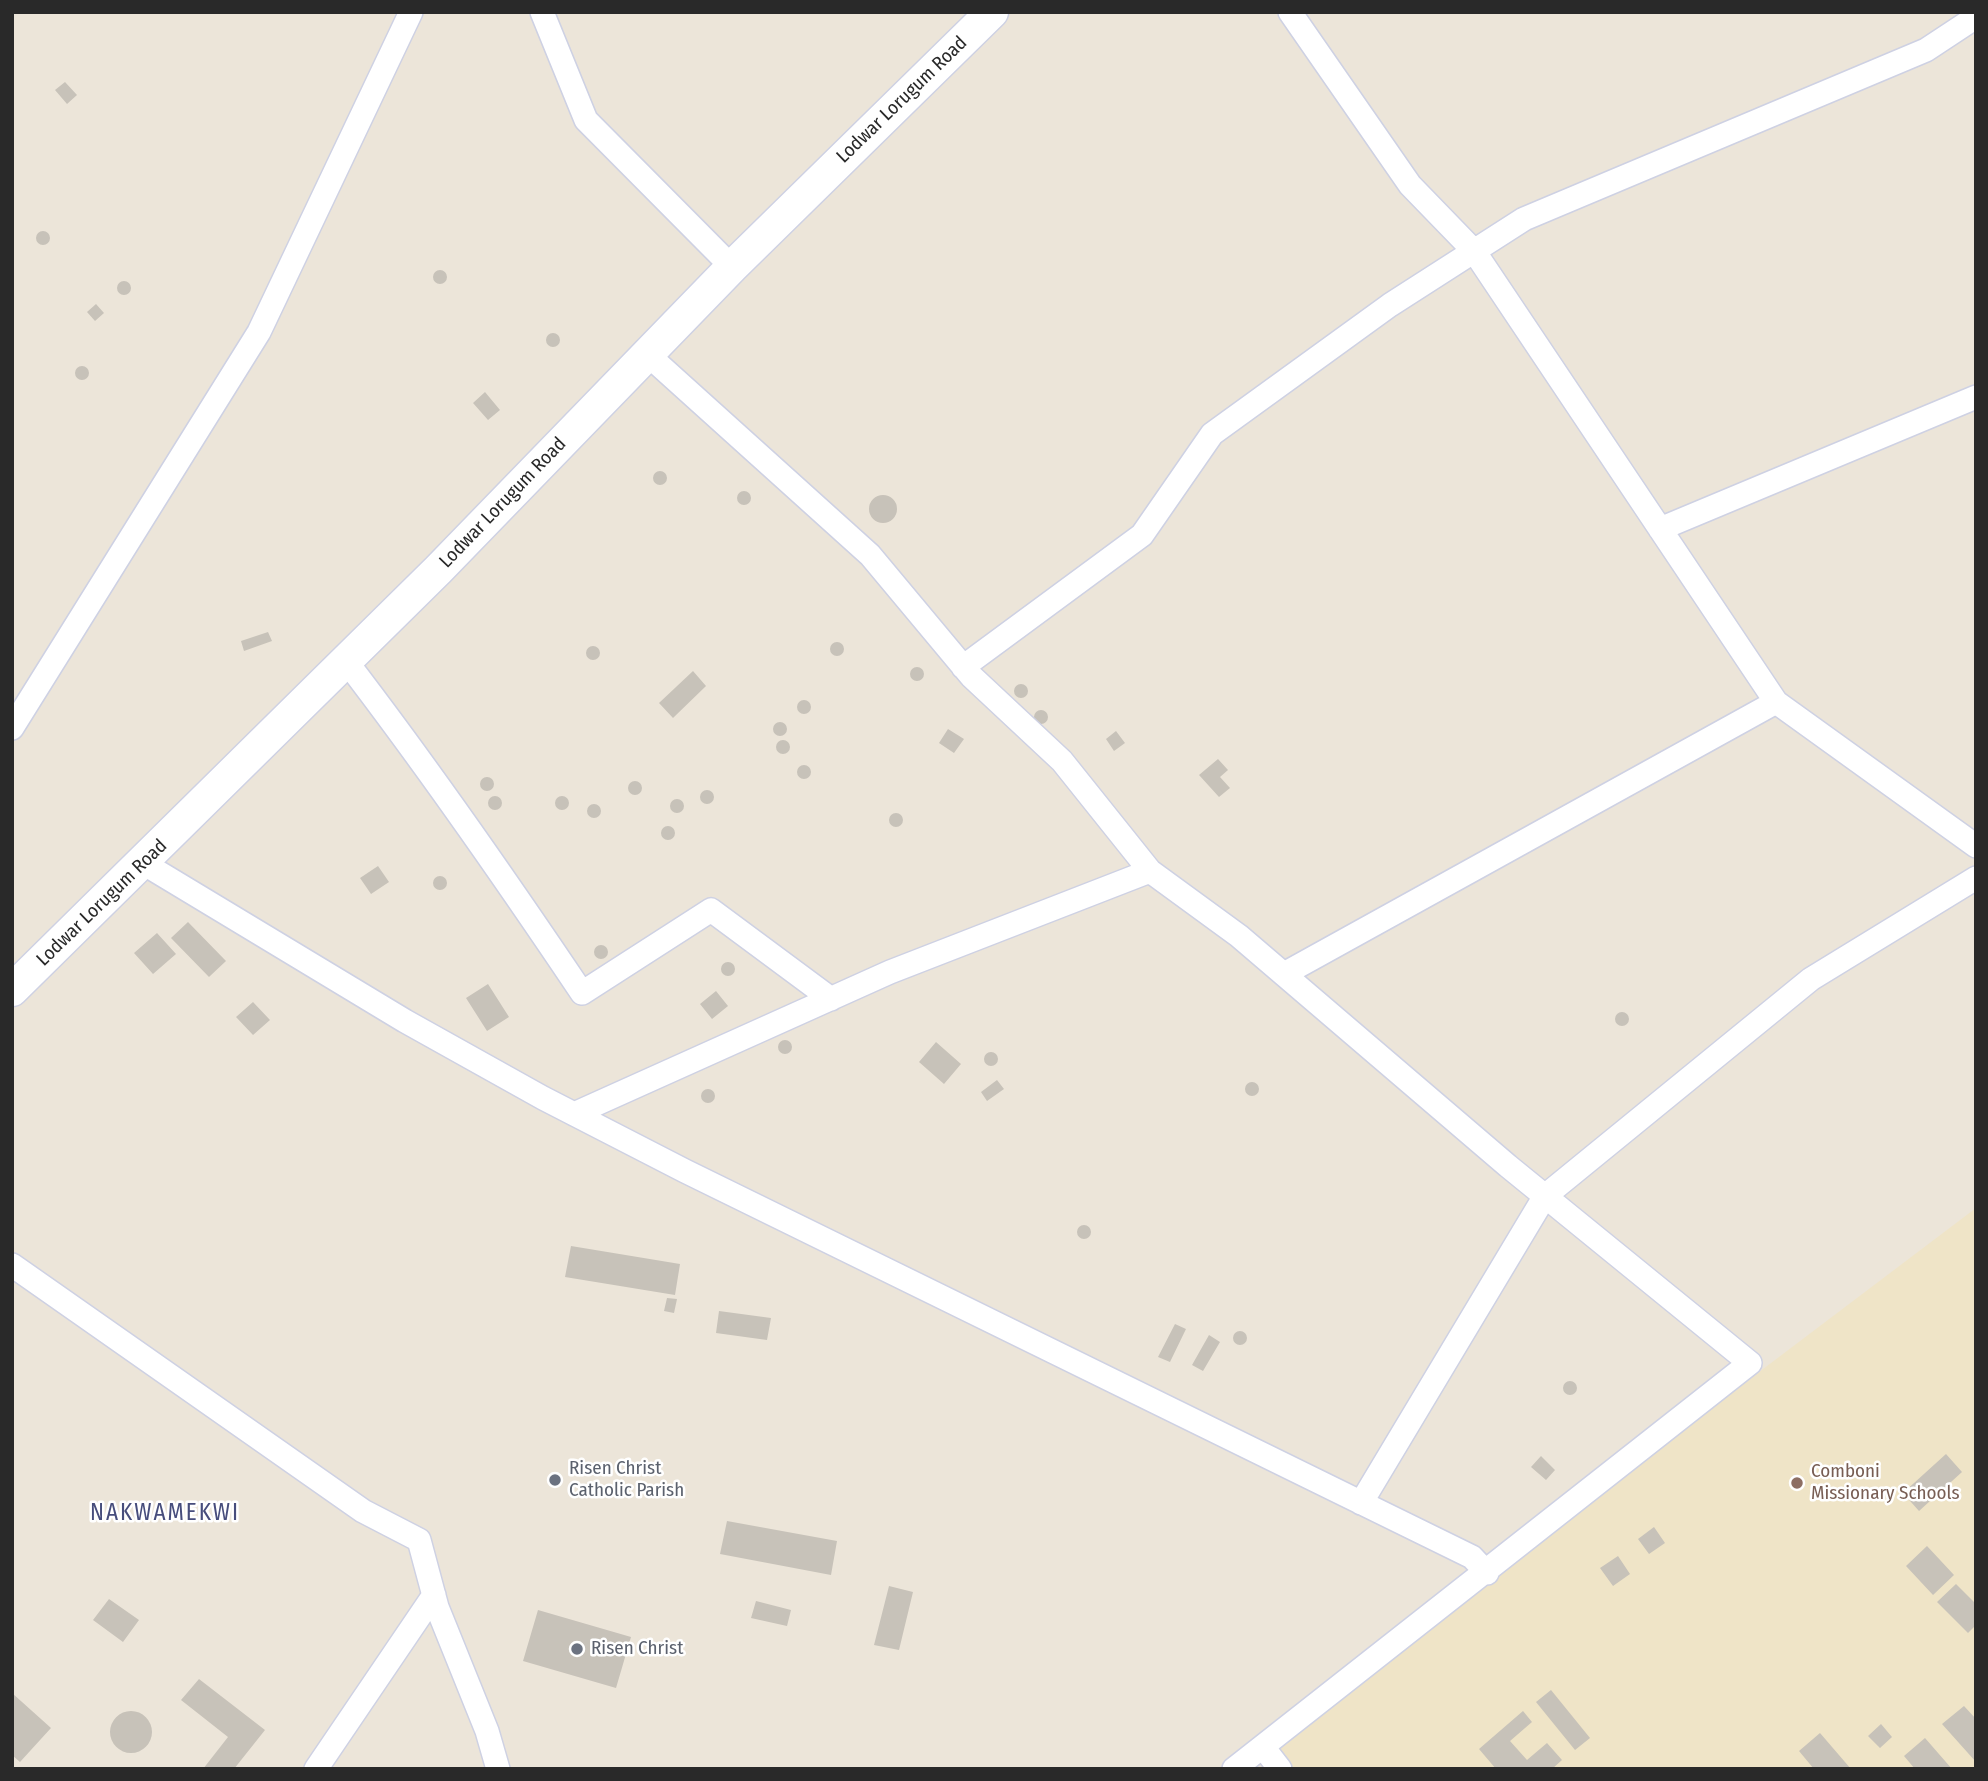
<!DOCTYPE html>
<style>
body{margin:0}
#map{position:relative;width:1988px;height:1781px;overflow:hidden;background:#ece5d9;font-family:"Fira Sans Condensed",sans-serif}
canvas{display:block}
.frame{position:absolute;inset:0;border:14px solid #292929;pointer-events:none}
</style>
<div id="map">
<canvas width="1988" height="1781"></canvas>
<div class="frame"></div>
</div>
<script>
const ctx = document.querySelector('canvas').getContext('2d');
ctx.lineJoin = 'round';
function fill(path, color) { ctx.fillStyle = color; ctx.fill(path, 'evenodd'); }
function strokePath(path, color, width, dash) { ctx.strokeStyle = color; ctx.lineWidth = width; ctx.lineCap = dash ? 'butt' : 'round'; ctx.setLineDash(dash || []); ctx.stroke(path); }
function drawText(font, color, halo, rows, align = 'center') {
  ctx.font = font + ' "Fira Sans Condensed",sans-serif'; ctx.lineWidth = 5; ctx.setLineDash([]); ctx.textBaseline = 'middle'; ctx.strokeStyle = halo; ctx.fillStyle = color; for (const [text, x, y, turn = 0] of rows) {
    ctx.save(); ctx.translate(x, y); ctx.rotate((+turn || 0) * Math.PI / 180); ctx.textAlign = isNaN(turn) ? turn : align; if (halo) ctx.strokeText(text, 0, 0); ctx.fillText(text, 0, 0); ctx.restore();
  }
}
fill(new Path2D(`
 M1976 1208V1769H1285L1273 1753 1734 1391Z`), '#efe4c7');
fill(new Path2D(`
 M65 82 77 95 67 104 55 90Z
 M36 238a7 7 0 1 1 14 0a7 7 0 1 1-14 0Z
 M433 277a7 7 0 1 1 14 0a7 7 0 1 1-14 0Z
 M117 288a7 7 0 1 1 14 0a7 7 0 1 1-14 0Z
 M96 304 104 313 95 321 87 312Z
 M546 340a7 7 0 1 1 14 0a7 7 0 1 1-14 0Z
 M75 373a7 7 0 1 1 14 0a7 7 0 1 1-14 0Z
 M485 392 500 410 488 420 473 403Z
 M653 478a7 7 0 1 1 14 0a7 7 0 1 1-14 0Z
 M737 498a7 7 0 1 1 14 0a7 7 0 1 1-14 0Z
 M869 509a14 14 0 1 1 28 0a14 14 0 1 1-28 0Z
 M268 632 272 641 244 651 241 641Z
 M830 649a7 7 0 1 1 14 0a7 7 0 1 1-14 0Z
 M586 653a7 7 0 1 1 14 0a7 7 0 1 1-14 0Z
 M910 674a7 7 0 1 1 14 0a7 7 0 1 1-14 0Z
 M693 671 706 686 673 718 659 703Z
 M1014 691a7 7 0 1 1 14 0a7 7 0 1 1-14 0Z
 M797 707a7 7 0 1 1 14 0a7 7 0 1 1-14 0Z
 M1034 717a7 7 0 1 1 14 0a7 7 0 1 1-14 0Z
 M773 729a7 7 0 1 1 14 0a7 7 0 1 1-14 0Z
 M948 729 964 739 954 753 939 743Z
 M1116 731 1125 743 1114 751 1106 739Z
 M776 747a7 7 0 1 1 14 0a7 7 0 1 1-14 0Z
 M1218 759 1228 770 1220 777 1230 788 1219 797 1199 775Z
 M797 772a7 7 0 1 1 14 0a7 7 0 1 1-14 0Z
 M480 784a7 7 0 1 1 14 0a7 7 0 1 1-14 0Z
 M628 788a7 7 0 1 1 14 0a7 7 0 1 1-14 0Z
 M700 797a7 7 0 1 1 14 0a7 7 0 1 1-14 0Z
 M555 803a7 7 0 1 1 14 0a7 7 0 1 1-14 0Z
 M488 803a7 7 0 1 1 14 0a7 7 0 1 1-14 0Z
 M670 806a7 7 0 1 1 14 0a7 7 0 1 1-14 0Z
 M587 811a7 7 0 1 1 14 0a7 7 0 1 1-14 0Z
 M889 820a7 7 0 1 1 14 0a7 7 0 1 1-14 0Z
 M661 833a7 7 0 1 1 14 0a7 7 0 1 1-14 0Z
 M378 866 389 882 371 894 360 878Z
 M433 883a7 7 0 1 1 14 0a7 7 0 1 1-14 0Z
 M188 922 226 961 209 977 171 938Z
 M157 933 176 954 153 974 134 953Z
 M594 952a7 7 0 1 1 14 0a7 7 0 1 1-14 0Z
 M721 969a7 7 0 1 1 14 0a7 7 0 1 1-14 0Z
 M488 984 509 1017 487 1031 466 998Z
 M716 991 728 1006 712 1019 700 1004Z
 M253 1002 270 1020 253 1035 236 1017Z
 M1615 1019a7 7 0 1 1 14 0a7 7 0 1 1-14 0Z
 M778 1047a7 7 0 1 1 14 0a7 7 0 1 1-14 0Z
 M936 1042 961 1064 944 1084 919 1062Z
 M984 1059a7 7 0 1 1 14 0a7 7 0 1 1-14 0Z
 M997 1080 1004 1089 987 1101 981 1092Z
 M1245 1089a7 7 0 1 1 14 0a7 7 0 1 1-14 0Z
 M701 1096a7 7 0 1 1 14 0a7 7 0 1 1-14 0Z
 M1077 1232a7 7 0 1 1 14 0a7 7 0 1 1-14 0Z
 M571 1246 680 1264 675 1295 565 1277Z
 M667 1298 677 1299 674 1313 664 1311Z
 M719 1311 771 1318 767 1340 716 1333Z
 M1175 1324 1186 1329 1170 1362 1158 1357Z
 M1233 1338a7 7 0 1 1 14 0a7 7 0 1 1-14 0Z
 M1209 1335 1220 1342 1203 1371 1192 1365Z
 M1563 1388a7 7 0 1 1 14 0a7 7 0 1 1-14 0Z
 M1946 1454 1962 1472 1919 1511 1903 1493Z
 M1541 1456 1555 1470 1546 1480 1531 1467Z
 M727 1521 837 1541 831 1575 720 1554Z
 M1654 1527 1665 1543 1649 1554 1638 1539Z
 M1927 1546 1954 1575 1933 1595 1906 1566Z
 M1618 1556 1630 1574 1613 1586 1600 1568Z
 M1956 1584 1976 1604V1625L1968 1633 1937 1602Z
 M889 1586 913 1592 899 1650 874 1645Z
 M109 1599 139 1620 123 1642 93 1620Z
 M756 1601 791 1610 787 1626 751 1618Z
 M538 1610 631 1637 616 1688 523 1661Z
 M199 1679 265 1730 234 1769H203L228 1737 181 1700Z
 M1551 1690 1590 1738 1575 1750 1536 1702Z
 M12 1693 51 1728 20 1762 12 1755Z
 M1964 1706 1976 1719V1762L1942 1724Z
 M110 1732a21 21 0 1 1 42 0a21 21 0 1 1-42 0Z
 M1523 1711 1532 1722 1510 1741 1527 1760 1547 1743 1562 1760 1552 1769H1496L1479 1749Z
 M1881 1724 1892 1737 1880 1748 1868 1736Z
 M1820 1733 1851 1769H1814L1799 1751Z
 M1925 1738 1952 1769H1915L1904 1756Z`), '#c7c2b9');
const street = new Path2D(`
 M542 12 586 120 732 267
 M647 354 870 555 971 676 1062 761 1150 871
 M1660 529 1976 397
 M346 661C429 769 506 880 582 993L711 910 831 999
 M963 667 1142 535 1212 434 1390 305 1524 219 1926 50 1976 17
 M1776 702 1976 846
 M12 728 259 332 411 12
 M143 863 405 1021 543 1098 685 1171 1472 1557 1487 1573
 M1284 974 1776 702 1474 251 1410 185 1290 12
 M574 1114 890 972 1150 871 1239 936 1508 1166 1750 1363 1234 1769
 M12 1265 363 1511 419 1540 437 1607 487 1731 498 1769
 M1361 1503 1545 1196 1811 979 1976 878
 M1263 1747 1280 1769
 M316 1769 434 1595`);
const secondary = new Path2D(`
 M12 990 438 570 732 267 992 12`);
strokePath(street, '#ced1e3', 26);
strokePath(secondary, '#ced1e3', 35);
strokePath(street, '#fff', 23);
strokePath(secondary, '#fff', 32);
for (const [x, y, r, color] of [
 [555,1480,7,"#6b7280"],
 [1797,1483,7,"#8d6e63"],
 [577,1649,7,"#6b7280"]
]) { const dot = new Path2D(); dot.arc(x, y, r, 0, 2 * Math.PI); ctx.fillStyle = color; ctx.fill(dot); strokePath(dot, '#fff', 2.5); }
drawText('19px', '#292929', '#fff', [
 ["Lodwar Lorugum Road",902,100,-44],
 ["Lodwar Lorugum Road",503,503,-46],
 ["Lodwar Lorugum Road",102,903,-44]
]);
drawText('19px', '#5b616d', '#fff', [
 ["Risen Christ",569,1469],
 ["Catholic Parish",569,1491],
 ["Risen Christ",591,1649]
], 'left');
drawText('19px', '#785e54', '#fff', [
 ["Comboni",1811,1472],
 ["Missionary Schools",1811,1494]
], 'left');
ctx.letterSpacing = '2px';
drawText('23px', '#474d7c', '#fff', [
 ["NAKWAMEKWI",165,1514]
]);
ctx.letterSpacing = '0px';
</script>
